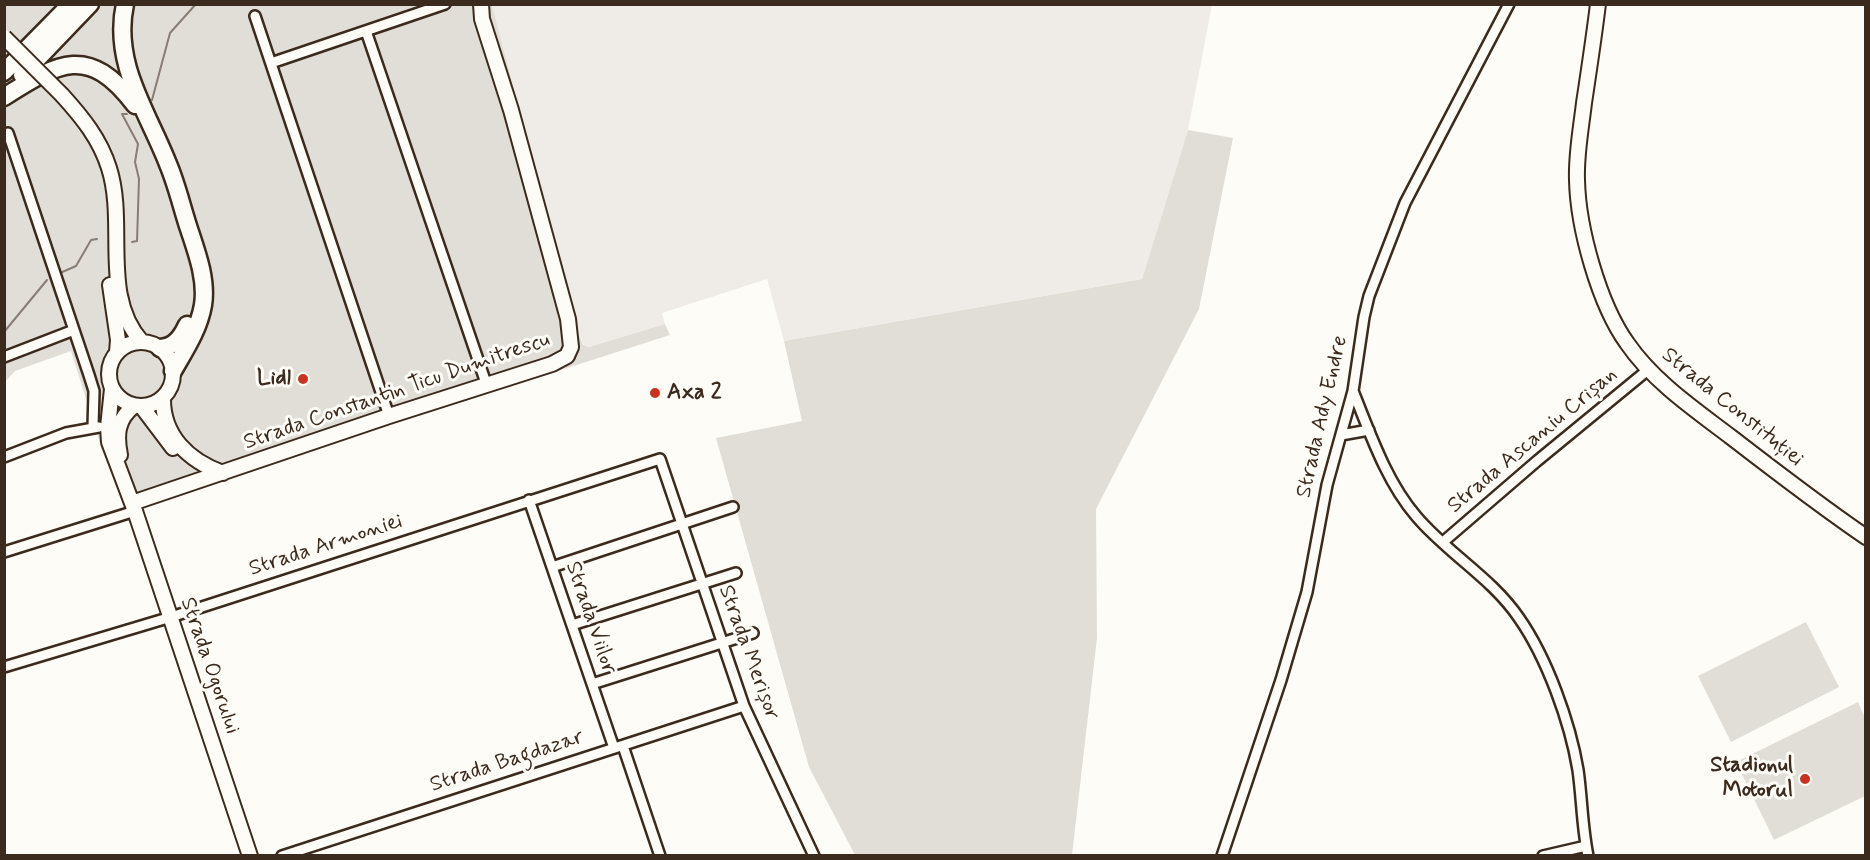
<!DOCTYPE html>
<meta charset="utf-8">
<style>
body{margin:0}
#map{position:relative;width:1870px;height:860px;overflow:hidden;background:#fdfcf7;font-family:Mynerve,sans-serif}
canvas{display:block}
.frame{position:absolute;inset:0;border:6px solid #3b2a1e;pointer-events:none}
</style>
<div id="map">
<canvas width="1870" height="860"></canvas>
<div class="frame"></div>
</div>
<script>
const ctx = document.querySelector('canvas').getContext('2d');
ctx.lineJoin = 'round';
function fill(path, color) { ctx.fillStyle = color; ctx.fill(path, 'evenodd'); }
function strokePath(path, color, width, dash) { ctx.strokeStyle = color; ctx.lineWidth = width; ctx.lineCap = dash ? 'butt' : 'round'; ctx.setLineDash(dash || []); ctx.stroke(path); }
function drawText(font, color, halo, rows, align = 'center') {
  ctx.font = font + ' Mynerve,sans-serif'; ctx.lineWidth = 6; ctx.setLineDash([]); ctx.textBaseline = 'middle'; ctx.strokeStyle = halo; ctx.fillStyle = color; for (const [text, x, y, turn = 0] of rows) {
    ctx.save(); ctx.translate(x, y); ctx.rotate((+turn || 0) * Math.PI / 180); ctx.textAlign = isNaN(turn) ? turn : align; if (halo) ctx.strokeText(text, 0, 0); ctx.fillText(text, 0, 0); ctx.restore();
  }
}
fill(new Path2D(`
 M492 5H1212L1188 130 1142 279 784 341 767 279 662 313 665 324 589 347 584 345 578 332Z`), '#efece7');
fill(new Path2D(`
 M5 5H492L578 332 583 345 589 347 665 324 670 335 128 509 104 456 71 351 15 371 5 382Z
 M1188 130 1233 138 1199 309 1096 509 1097 638 1072 855H855L809 767 716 438 802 421 784 341 1142 279Z
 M1806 622 1839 687 1731 742 1698 676Z
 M1858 702 1865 718V796L1774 840 1736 762Z`), '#e1ded7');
strokePath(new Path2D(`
 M152 100 170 33 196 4
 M127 114H122L138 144 135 162 139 179 137 241 132 242
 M60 273 76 266 91 240 97 239
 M4 332 47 280`), '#887d74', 2);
const street = new Path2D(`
 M255 16 389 416
 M366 31 487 386
 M271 63 445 4
 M8 133 89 375 94 391 93 427
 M4 357 74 330
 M1353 391C1370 433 1386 481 1416 516 1447 553 1492 578 1519 618 1547 658 1570 722 1578 770 1582 798 1582 827 1588 856
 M1341 435 1369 430
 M4 457 66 433 99 427
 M529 500 614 748
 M1443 542 1537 461 1649 369
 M4 552 135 511
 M552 567 733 507
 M572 625 736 573
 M4 667 171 617 660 459 744 706 814 856
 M592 684 753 633
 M623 746 660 856
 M282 856 744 706
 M1222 856 1281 680 1307 592 1327 485 1353 391 1364 317 1369 296 1405 203 1509 4
 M1543 856 1586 846`);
const secondary = new Path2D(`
 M1598 4C1594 37 1589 70 1584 103 1581 129 1576 154 1577 180 1578 228 1599 304 1627 343 1653 381 1694 409 1731 437 1775 471 1819 505 1866 537
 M62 95C82 117 100 139 109 168 127 224 100 296 142 342
 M110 285 118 340 117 352
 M109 374a32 32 0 1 1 64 0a32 32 0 1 1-64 0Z
 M112 389 108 427 109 442 135 511 250 856
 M163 397C162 436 189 461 223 473
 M142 407 173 448
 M120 455C116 435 117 419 134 406
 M132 503 389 416 552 364 567 356 571 347 568 319 511 110 482 19 481 4`);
const highway = new Path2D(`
 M125 4C112 64 148 112 168 164 177 185 182 208 189 229 197 253 207 280 203 305 199 329 185 350 173 371
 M4 72 71 4
 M22 75 90 4
 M4 97C59 62 89 44 135 105
 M160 348C174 347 181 338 187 325`);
strokePath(street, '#3b2a1e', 14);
strokePath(secondary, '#3b2a1e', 18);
strokePath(highway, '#3b2a1e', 21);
strokePath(street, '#fdfcf7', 9);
strokePath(secondary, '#fdfcf7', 14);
strokePath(highway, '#fdfcf7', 16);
const secondaryBridge = new Path2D(`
 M4 37 62 95`);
strokePath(secondaryBridge, '#3b2a1e', 18, []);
strokePath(secondaryBridge, '#fdfcf7', 14);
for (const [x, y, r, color] of [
 [303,379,6,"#c8321e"],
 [655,393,6,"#c8321e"],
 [1805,779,6,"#c8321e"]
]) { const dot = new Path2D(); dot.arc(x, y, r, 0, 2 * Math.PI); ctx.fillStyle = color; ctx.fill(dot); strokePath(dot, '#fdfcf7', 2); }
drawText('bold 22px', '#3b2a1e', '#fdfcf7', [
 ["Lidl",291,379],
 ["Axa 2",667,393,"left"],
 ["Stadionul",1793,766],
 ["Motorul",1793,791]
], 'right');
drawText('22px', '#3b2a1e', '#fdfcf7', [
 ["Strada Constantin Ticu Dumitrescu",397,392,-19],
 ["Strada Constituției",1732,408,39],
 ["Strada Ady Endre",1323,417,-77],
 ["Strada Ascaniu Crișan",1533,441,-40],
 ["Strada Armoniei",326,546,-18],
 ["Strada Viilor",590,618,71],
 ["Strada Merișor",748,653,70],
 ["Strada Ogorului",209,666,71],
 ["Strada Bagdazar",507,762,-18]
]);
</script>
